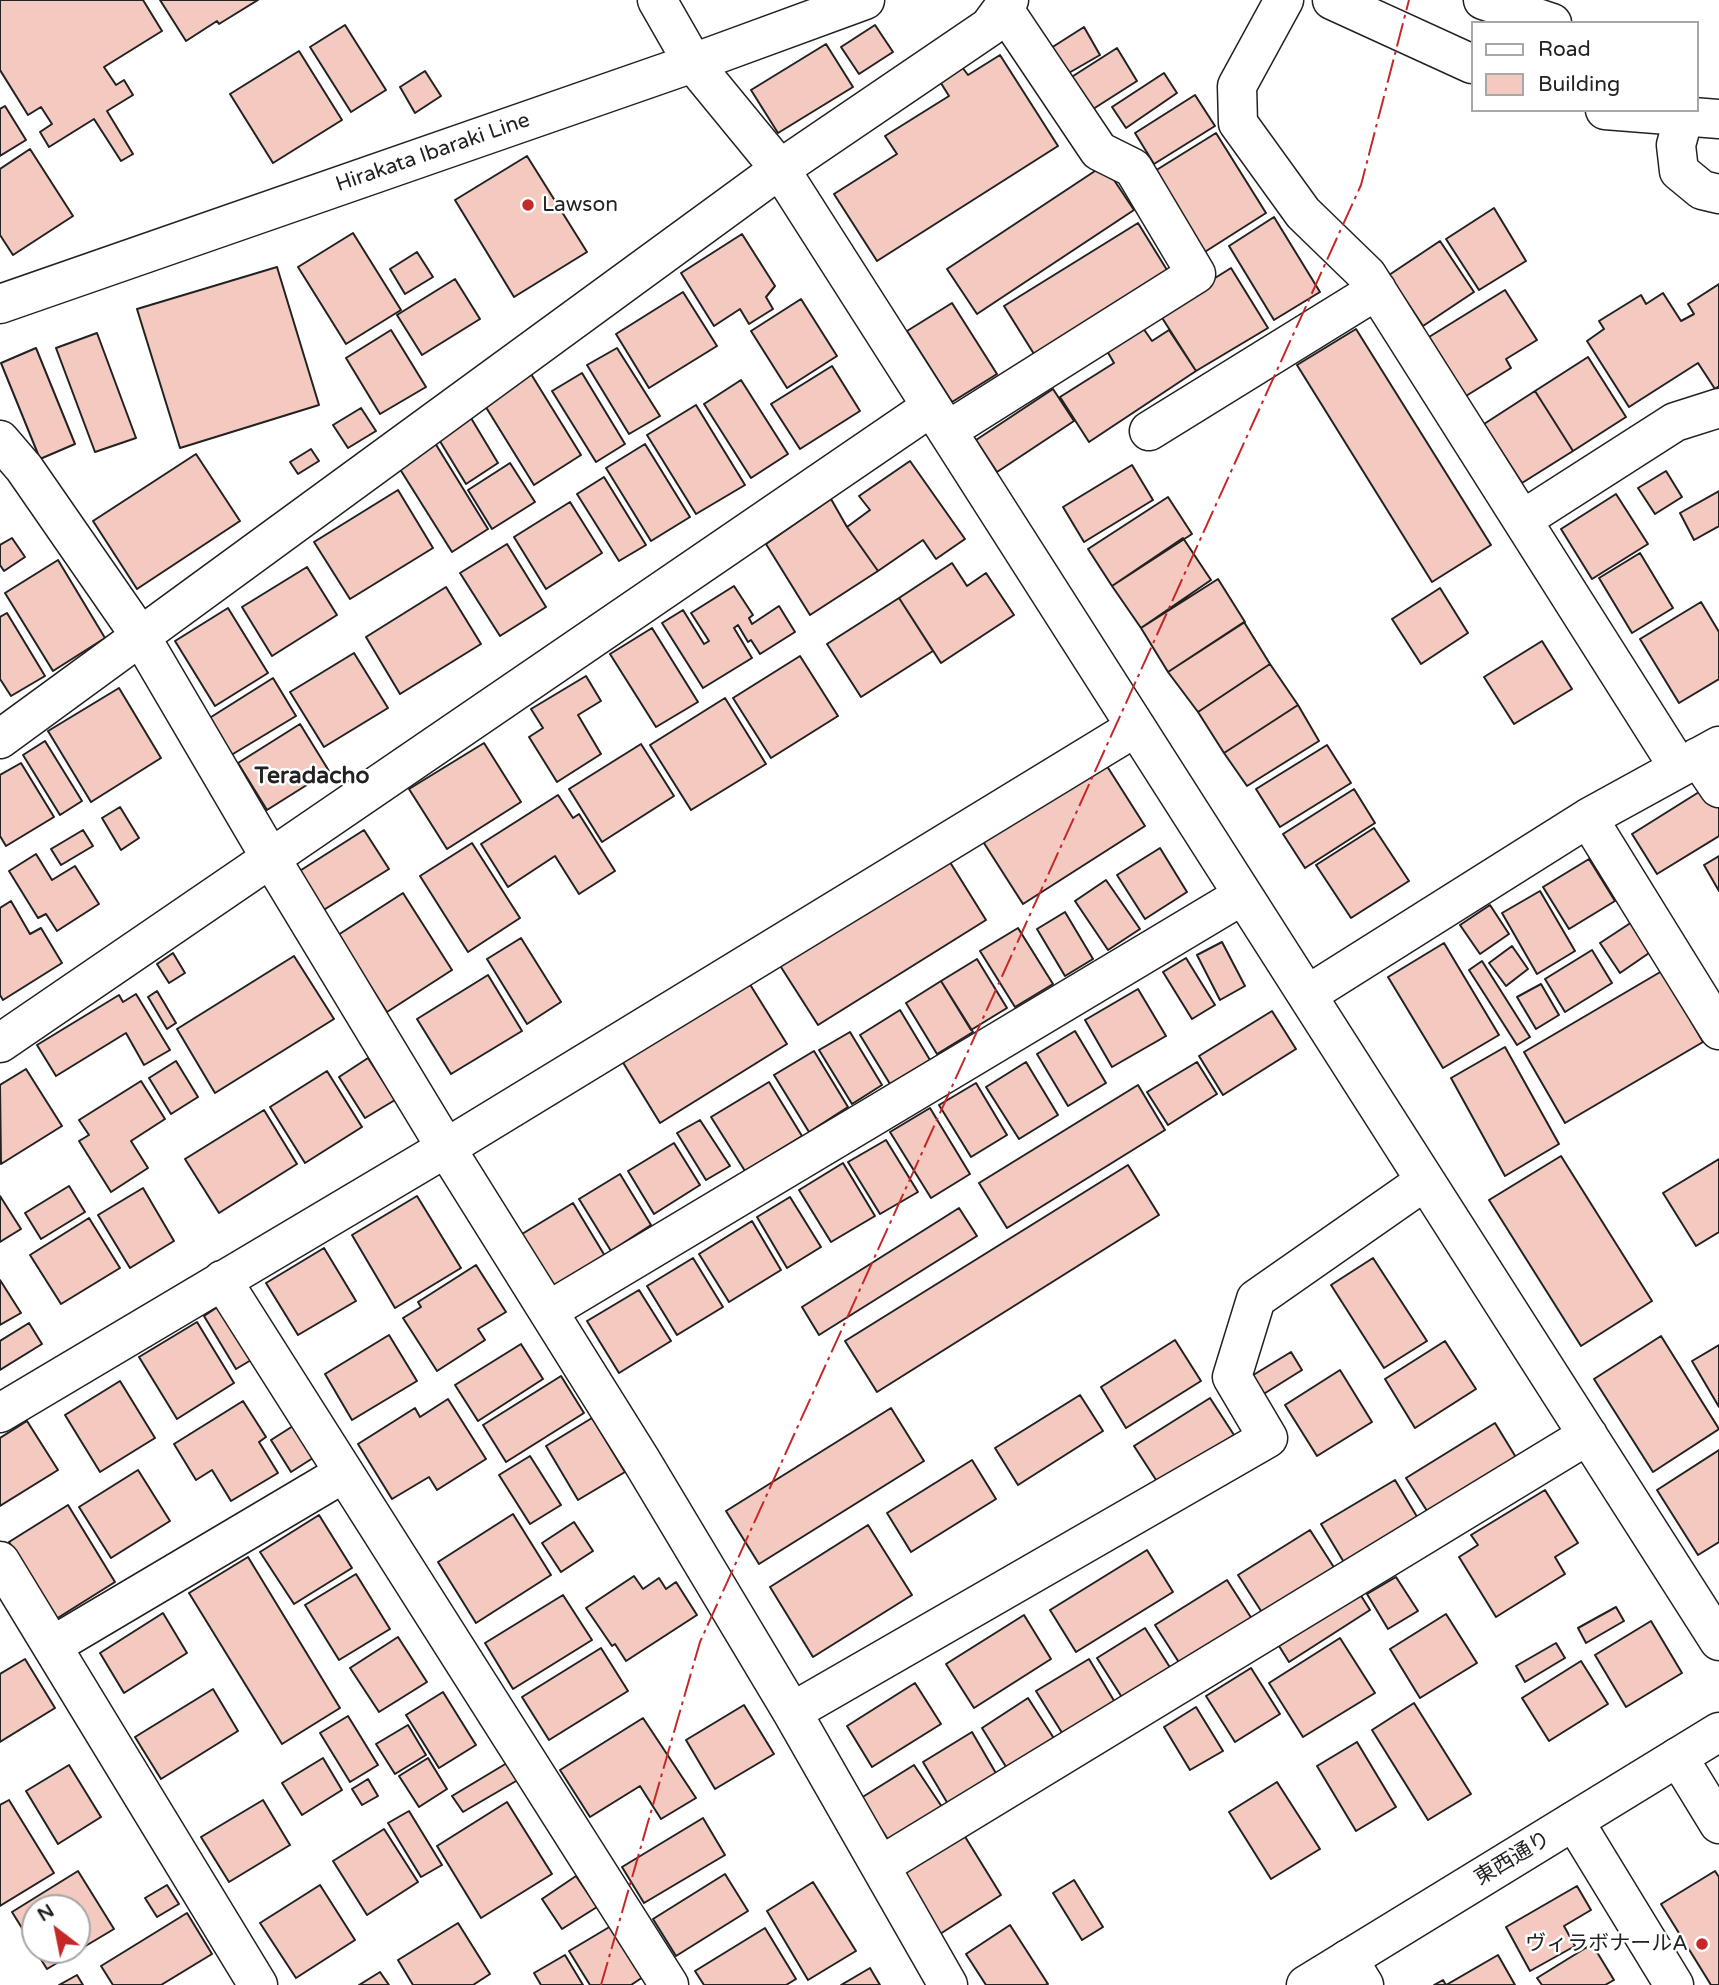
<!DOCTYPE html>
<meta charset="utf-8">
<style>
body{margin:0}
#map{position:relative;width:1719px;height:1985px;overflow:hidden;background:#fff;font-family:"Varela Round",sans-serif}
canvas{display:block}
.legend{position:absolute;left:1471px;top:21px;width:228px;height:91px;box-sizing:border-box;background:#fff;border:2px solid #a7a7a7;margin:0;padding:9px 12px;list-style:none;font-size:21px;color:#222}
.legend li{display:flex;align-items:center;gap:14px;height:35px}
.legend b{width:35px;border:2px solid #a7a7a7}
.north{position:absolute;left:21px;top:1894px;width:70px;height:70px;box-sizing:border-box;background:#fff;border:2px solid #a7a7a7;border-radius:50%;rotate:328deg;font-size:19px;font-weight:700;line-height:28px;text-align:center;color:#222}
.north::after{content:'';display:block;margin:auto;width:24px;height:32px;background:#c62828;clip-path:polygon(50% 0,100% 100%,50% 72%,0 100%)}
</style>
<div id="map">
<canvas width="1719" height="1985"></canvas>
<ul class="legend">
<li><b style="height:9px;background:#fff"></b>Road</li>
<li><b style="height:19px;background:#f3c9c0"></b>Building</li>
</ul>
<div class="north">N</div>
</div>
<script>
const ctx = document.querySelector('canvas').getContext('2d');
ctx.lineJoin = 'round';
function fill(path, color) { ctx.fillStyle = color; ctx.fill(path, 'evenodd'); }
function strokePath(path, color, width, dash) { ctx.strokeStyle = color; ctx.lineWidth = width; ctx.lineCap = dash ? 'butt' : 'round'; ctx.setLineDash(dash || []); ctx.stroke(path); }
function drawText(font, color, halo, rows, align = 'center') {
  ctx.font = font + ' "Varela Round","Noto Sans JP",sans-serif'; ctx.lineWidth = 5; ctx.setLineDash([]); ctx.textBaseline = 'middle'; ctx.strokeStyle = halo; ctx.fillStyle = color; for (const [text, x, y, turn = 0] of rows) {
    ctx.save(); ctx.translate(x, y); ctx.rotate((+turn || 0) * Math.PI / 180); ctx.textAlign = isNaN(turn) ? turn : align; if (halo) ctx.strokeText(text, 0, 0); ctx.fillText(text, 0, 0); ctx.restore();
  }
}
const building = new Path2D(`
 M0 0H143L162 31 104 67 116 85 124 80 133 95 107 111 133 154 121 161 94 119 49 147 40 132 52 124 41 107 28 115 0 70Z
 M160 0H258L219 24 217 21 186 41Z
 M345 25 386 90 351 112 310 47Z
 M875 25 893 52 859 74 841 47Z
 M1084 27 1100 55 1067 74 1051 48Z
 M826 44 853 87 778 133 751 90Z
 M1117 48 1137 81 1090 111 1070 78Z
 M299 51 342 120 273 163 230 94Z
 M1000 55 1058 146 877 261 834 194 897 154 885 136 949 96 939 80 962 67 968 75Z
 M425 71 441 96 415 113 400 87Z
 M1164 73 1177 93 1126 128 1112 107Z
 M1195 95 1215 126 1154 164 1135 133Z
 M5 106 26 140 0 156V109Z
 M1216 133 1266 213 1200 255 1150 174Z
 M30 149 73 216 13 255 0 235V169Z
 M527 156 587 252 514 297 455 200Z
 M1104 165 1134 210 977 314 947 269Z
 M1494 208 1526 261 1479 290 1446 239Z
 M1274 217 1320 292 1274 320 1229 246Z
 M1138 223 1167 270 1034 354 1004 306Z
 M353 233 401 310 346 344 298 267Z
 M742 234 775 286 766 297 773 309 749 324 740 309 714 326 681 273Z
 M1440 241 1474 292 1423 326 1389 275Z
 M417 252 433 277 405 294 390 269Z
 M277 267 319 405 180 448 137 309Z
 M1231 268 1268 328 1196 371 1159 313Z
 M455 279 480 319 422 355 397 315Z
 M1719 284V386L1715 389 1698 363 1629 407 1587 341 1604 329 1599 321 1641 295 1646 304 1663 293 1681 321 1694 314 1688 304Z
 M1505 290 1537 340 1506 359 1511 368 1466 396 1429 337Z
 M683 292 717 346 649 388 616 334Z
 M801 299 837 356 787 388 751 331Z
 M952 303 997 374 952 402 907 331Z
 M1143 328 1152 341 1169 330 1196 371 1089 442 1060 397 1114 363 1107 351Z
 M1356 329 1491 545 1432 582 1297 365Z
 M391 330 426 387 380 414 346 358Z
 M97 333 136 438 95 452 56 348Z
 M36 348 75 444 40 459 1 363Z
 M617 348 660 416 629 434 587 365Z
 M1588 357 1626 417 1573 451 1535 391Z
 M832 366 860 411 800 449 771 404Z
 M582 373 625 444 596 462 552 391Z
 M531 374 581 455 534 485 484 404Z
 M741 380 788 454 751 478 704 404Z
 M1053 389 1074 421 997 472 976 440Z
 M1535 391 1573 451 1522 483 1484 424Z
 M696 405 745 485 696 514 647 435Z
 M361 408 376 431 348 448 333 425Z
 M471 418 498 463 466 484 438 438Z
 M435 443 488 529 452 552 398 466Z
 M645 444 690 517 651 541 606 468Z
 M311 449 319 461 298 474 290 462Z
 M196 454 240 521 137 589 93 521Z
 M910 461 965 539 936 559 923 540 878 571 847 527 870 510 859 496Z
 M510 463 535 502 492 529 468 490Z
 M1132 465 1153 500 1084 542 1063 507Z
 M1666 471 1682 497 1655 514 1638 488Z
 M604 477 646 545 619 561 577 494Z
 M398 490 433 548 350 599 314 542Z
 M1719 491V526L1694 540 1680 513Z
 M1616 494 1648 544 1592 579 1561 529Z
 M1168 497 1192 534 1112 586 1088 549Z
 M831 499 847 527 878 571 810 615 766 544Z
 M570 502 602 553 546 589 514 537Z
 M12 538 25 557 4 571 0 565V545Z
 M1183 538 1211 580 1141 628 1112 586Z
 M507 544 546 607 500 636 460 573Z
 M1640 553 1673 608 1632 633 1599 578Z
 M58 560 105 638 53 671 5 593Z
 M952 563 967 586 986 573 1014 615 941 663 899 598Z
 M307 567 337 615 272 656 242 607Z
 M1218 579 1245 622 1168 672 1141 628Z
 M734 586 753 615 749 618 752 624 779 606 795 632 760 654 751 640 748 642 738 625 734 628 752 658 703 688 662 623 683 610 704 644 709 641 691 613Z
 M446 587 481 644 400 694 366 637Z
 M1440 588 1468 633 1421 664 1392 619Z
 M899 598 933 651 861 697 827 644Z
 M1701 602 1719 632V679L1679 703 1640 639Z
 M228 608 268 673 215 706 175 641Z
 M7 613 45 676 11 696 0 679V617Z
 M1244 622 1270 664 1198 712 1168 672Z
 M652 628 698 702 656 727 610 654Z
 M1542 641 1572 689 1514 724 1484 677Z
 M354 653 388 708 324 747 290 692Z
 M800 656 838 716 771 758 733 698Z
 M1270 664 1298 705 1224 753 1198 712Z
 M586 676 601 701 578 715 601 754 557 782 529 737 543 728 531 709Z
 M273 678 296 716 223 760 200 724Z
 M119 688 161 758 91 802 48 731Z
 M725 698 766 764 691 810 650 745Z
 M1298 705 1319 741 1247 786 1224 753Z
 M300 724 329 771 267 810 238 763Z
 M45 741 82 801 60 815 23 755Z
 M484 743 521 802 447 849 409 789Z
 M641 744 674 796 602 842 569 789Z
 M1327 745 1351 783 1280 827 1256 789Z
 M21 763 54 817 6 846 0 836V775Z
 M1105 763 1145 826 1023 904 982 840Z
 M1707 787 1719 805V836L1657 874 1632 834Z
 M1354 789 1375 823 1305 868 1283 834Z
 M558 795 573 818 579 814 615 871 579 894 555 856 508 887 481 844Z
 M120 807 139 838 121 850 102 818Z
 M1374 828 1409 881 1351 918 1316 865Z
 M83 830 93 846 61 865 51 849Z
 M364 830 389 869 322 911 298 872Z
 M472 843 520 918 468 952 420 876Z
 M1160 848 1187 892 1145 919 1117 875Z
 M36 854 52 880 75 866 99 904 57 931 46 914 38 918 9 871Z
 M1719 856V891L1704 865Z
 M948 859 986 920 818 1025 779 964Z
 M1589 859 1615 901 1569 929 1543 887Z
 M1106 880 1140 929 1108 950 1075 901Z
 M1540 891 1575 951 1537 974 1502 913Z
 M403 893 452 970 387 1012 338 935Z
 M11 901 30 934 41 928 62 963 3 1000 0 995V908Z
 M1490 905 1509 934 1480 954 1460 925Z
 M1065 912 1093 959 1065 976 1037 929Z
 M1632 922 1652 951 1620 973 1600 943Z
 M1018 928 1053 984 1015 1007 980 951Z
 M521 938 561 1002 527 1024 487 959Z
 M1222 942 1245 986 1220 1000 1197 955Z
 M1444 943 1499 1035 1443 1068 1388 977Z
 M1512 946 1528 969 1506 986 1489 963Z
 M1592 950 1612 983 1565 1012 1545 979Z
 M173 953 185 973 169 983 157 964Z
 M294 956 334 1019 215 1093 177 1029Z
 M1186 958 1215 1005 1192 1019 1163 972Z
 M977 959 1007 1008 971 1030 941 981Z
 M1482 961 1530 1037 1517 1045 1469 970Z
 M1662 971 1703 1042 1565 1123 1524 1052Z
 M488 975 522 1031 451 1074 417 1019Z
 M746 978 787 1044 660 1123 619 1056Z
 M941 981 973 1032 937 1054 906 1003Z
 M1541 984 1559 1015 1536 1029 1517 997Z
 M1138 989 1166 1036 1112 1067 1085 1020Z
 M157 991 176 1023 167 1029 148 997Z
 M136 994 170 1050 144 1065 126 1033 56 1076 37 1045 119 995 123 1002Z
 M900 1010 930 1060 890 1084 860 1035Z
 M1272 1011 1296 1049 1223 1095 1199 1056Z
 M1075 1031 1106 1083 1068 1106 1037 1054Z
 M850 1032 882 1085 852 1104 819 1050Z
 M1505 1047 1559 1144 1505 1176 1451 1078Z
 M814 1051 848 1107 809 1132 774 1075Z
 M368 1058 395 1100 365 1118 339 1077Z
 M176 1061 198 1097 171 1114 149 1078Z
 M1026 1062 1058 1115 1019 1139 986 1087Z
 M1197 1062 1217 1094 1168 1125 1147 1092Z
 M26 1069 62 1126 1 1164 0 1085Z
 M327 1071 362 1127 305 1163 270 1107Z
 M141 1081 165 1119 131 1141 148 1168 111 1192 79 1141 89 1135 79 1120Z
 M769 1082 802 1136 745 1171 711 1117Z
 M976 1083 1007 1135 971 1157 939 1105Z
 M1138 1085 1165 1130 1007 1228 979 1183Z
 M930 1108 970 1174 931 1198 890 1132Z
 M264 1110 297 1164 219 1213 185 1159Z
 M700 1120 730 1166 706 1180 677 1133Z
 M886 1140 918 1192 880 1214 848 1162Z
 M674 1143 700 1185 654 1214 628 1171Z
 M1561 1156 1652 1301 1581 1346 1489 1200Z
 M1719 1159V1232L1696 1246 1663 1193Z
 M843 1163 875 1216 831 1242 799 1190Z
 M1128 1165 1159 1215 877 1392 845 1341Z
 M620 1174 651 1225 611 1251 579 1199Z
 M69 1186 85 1212 41 1239 25 1213Z
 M143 1188 174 1241 130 1268 98 1215Z
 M0 1196 21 1229 0 1242Z
 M417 1196 461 1268 395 1308 352 1235Z
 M790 1197 821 1247 787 1268 757 1217Z
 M573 1203 605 1256 554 1287 522 1234Z
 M959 1208 977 1236 819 1335 802 1307Z
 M89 1218 120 1268 61 1304 30 1255Z
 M752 1221 781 1270 729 1302 699 1254Z
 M324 1248 356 1301 298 1335 266 1283Z
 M693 1258 723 1307 677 1335 647 1286Z
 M1373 1258 1427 1341 1384 1368 1331 1285Z
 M476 1265 506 1312 478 1329 485 1340 437 1371 403 1318 421 1307 418 1302Z
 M0 1280 21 1313 0 1325Z
 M639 1290 671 1341 619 1373 587 1321Z
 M225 1302 258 1356 236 1369 204 1316Z
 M197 1322 234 1383 177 1419 139 1357Z
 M29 1323 42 1344 0 1370V1341Z
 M389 1335 417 1381 352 1420 325 1374Z
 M1661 1336 1719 1429 1653 1472 1594 1379Z
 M1175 1340 1201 1381 1126 1428 1101 1387Z
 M1445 1341 1476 1389 1415 1428 1385 1379Z
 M521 1344 543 1379 478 1421 455 1385Z
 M1719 1345V1407L1692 1361Z
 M1291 1352 1302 1370 1262 1395 1250 1377Z
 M1340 1370 1372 1422 1317 1456 1285 1405Z
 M561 1376 584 1413 506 1462 483 1425Z
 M120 1381 155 1438 100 1472 65 1415Z
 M1080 1395 1103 1431 1018 1485 995 1448Z
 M1210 1398 1234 1435 1158 1483 1134 1446Z
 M448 1399 486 1459 437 1490 429 1477 392 1499 358 1444 415 1408 420 1417Z
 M243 1401 266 1437 259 1442 278 1473 231 1501 212 1470 196 1480 174 1444Z
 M891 1408 924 1461 759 1564 726 1511Z
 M592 1418 625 1472 578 1500 546 1446Z
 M27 1421 58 1470 0 1506V1438Z
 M1495 1423 1517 1459 1429 1514 1406 1478Z
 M293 1426 313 1458 291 1472 271 1440Z
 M1719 1450V1542L1698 1555 1657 1490Z
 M530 1456 561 1505 530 1524 499 1475Z
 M972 1460 996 1499 911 1552 887 1513Z
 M138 1470 170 1521 111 1558 79 1507Z
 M1395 1480 1419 1520 1345 1564 1321 1524Z
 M1545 1490 1578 1543 1555 1557 1565 1574 1496 1617 1459 1557 1478 1545 1471 1535Z
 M68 1505 115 1582 56 1619 9 1542Z
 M513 1514 551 1575 476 1623 438 1562Z
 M319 1515 352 1568 294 1604 260 1552Z
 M574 1522 593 1551 561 1572 542 1543Z
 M868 1525 912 1595 813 1657 770 1587Z
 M1310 1530 1335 1569 1263 1614 1238 1575Z
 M1147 1550 1173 1592 1076 1652 1050 1610Z
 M248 1557 340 1708 282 1744 189 1593Z
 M356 1574 390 1629 339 1660 305 1605Z
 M634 1576 643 1589 659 1578 666 1589 676 1582 697 1615 626 1661 615 1644 612 1646 586 1608Z
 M1396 1577 1418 1611 1388 1629 1367 1594Z
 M1227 1580 1252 1619 1180 1664 1155 1625Z
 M1360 1594 1370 1610 1289 1662 1279 1646Z
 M563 1595 592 1640 513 1689 485 1643Z
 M1616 1607 1624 1621 1586 1643 1578 1628Z
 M163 1613 187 1653 124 1693 100 1653Z
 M1446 1614 1477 1663 1420 1698 1390 1649Z
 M1024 1615 1051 1659 974 1708 946 1664Z
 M1651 1621 1682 1673 1626 1707 1595 1655Z
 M1145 1628 1171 1669 1123 1699 1097 1658Z
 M398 1637 427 1682 379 1712 350 1668Z
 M1340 1638 1375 1693 1303 1737 1269 1683Z
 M1556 1643 1565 1658 1525 1682 1516 1666Z
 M601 1648 628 1691 549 1740 522 1697Z
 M25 1659 55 1708 0 1742V1674Z
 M1089 1659 1116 1704 1064 1736 1036 1691Z
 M1581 1661 1608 1704 1549 1741 1522 1698Z
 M1251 1668 1280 1714 1235 1742 1206 1696Z
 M915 1683 941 1724 872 1767 847 1726Z
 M213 1689 238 1731 161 1779 135 1737Z
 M443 1692 476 1745 439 1768 406 1715Z
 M1028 1698 1055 1740 1008 1770 982 1728Z
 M1414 1703 1471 1794 1428 1820 1372 1730Z
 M744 1705 774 1754 715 1789 686 1740Z
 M1196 1707 1223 1751 1190 1770 1164 1727Z
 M348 1716 378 1765 350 1782 320 1733Z
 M643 1718 696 1798 661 1819 640 1786 590 1817 560 1770Z
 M408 1725 426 1755 395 1774 376 1744Z
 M972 1732 997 1775 948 1804 923 1762Z
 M1357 1742 1396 1807 1356 1831 1317 1766Z
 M323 1758 342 1790 302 1815 282 1783Z
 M428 1758 447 1789 419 1807 399 1776Z
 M512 1760 523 1777 463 1812 452 1796Z
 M69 1765 101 1817 58 1844 26 1791Z
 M914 1765 942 1807 889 1841 861 1798Z
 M368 1779 378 1796 362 1805 352 1789Z
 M1277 1782 1320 1849 1271 1879 1229 1812Z
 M9 1800 54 1873 0 1906V1805Z
 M263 1800 290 1845 229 1882 201 1837Z
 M507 1802 552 1874 481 1918 437 1846Z
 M409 1811 442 1865 421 1877 388 1823Z
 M703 1818 725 1855 644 1903 622 1867Z
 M384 1829 418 1882 367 1915 333 1861Z
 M964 1835 1001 1895 940 1934 902 1873Z
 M78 1871 114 1929 47 1969 35 1950H77V1908H35V1949L12 1912Z
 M1715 1871 1719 1877V1985H1711L1661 1904Z
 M725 1874 748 1911 676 1956 653 1919Z
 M576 1876 597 1907 562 1929 542 1899Z
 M1074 1880 1103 1927 1082 1940 1053 1893Z
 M813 1882 856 1951 808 1980 767 1911Z
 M167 1885 179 1904 157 1917 145 1898Z
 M320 1885 355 1940 296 1978 260 1923Z
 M1577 1886 1591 1910 1564 1926 1575 1946 1530 1971 1506 1927Z
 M187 1913 212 1954 161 1985H113L101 1966Z
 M458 1923 490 1974 473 1985H413L398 1960Z
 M1010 1925 1048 1984 1045 1985H986L966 1954Z
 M611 1926 643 1977 631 1985H590L569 1951Z
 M765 1928 796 1979 786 1985H704L695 1971Z
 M1592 1944 1614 1980 1605 1985H1542L1537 1978Z
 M565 1955 583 1985H541L534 1973Z
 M1498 1955 1515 1985H1434L1443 1980 1446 1985Z
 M870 1968 880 1985H841Z
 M380 1972 389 1985H359Z
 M77 1975 83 1985H59Z`);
fill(building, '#f3c9c0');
strokePath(building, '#222', 2);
const street = new Path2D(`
 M657 0 693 63 780 169 1719 1641
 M1284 0 1237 86 1238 123 1303 213 1367 275 1679 768
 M1483 0 1552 23
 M1683 110 1684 116 1676 145 1679 171 1702 190 1719 194
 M947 431 1196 274 1133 168 1099 151 1003 8
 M1149 431 1377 290
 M0 440 24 468 141 637 270 857 446 1148 641 1460 792 1712 948 1985
 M1522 520 1675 422 1719 408
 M0 739 780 169 989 27 1009 0
 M1698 757 1719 788
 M1588 818 1719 1030
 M1307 995 1588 818 1719 746
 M0 1043 931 407
 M222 1280 669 1985
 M548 1311 1243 895
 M0 1413 446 1148 1136 727
 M0 1561 258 1985
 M52 1646 344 1473
 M792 1712 1268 1438 1232 1377 1256 1299 1425 1181
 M1678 1757 1719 1824
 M1574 1821 1674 1985
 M880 1866 1588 1435
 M1348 1959 1364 1985`);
const secondary = new Path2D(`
 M1332 0 1472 64
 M1605 110 1719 119
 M0 304 693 63 865 0
 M1306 1985 1719 1732`);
strokePath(street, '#222', 41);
strokePath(secondary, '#222', 41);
strokePath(street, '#fff', 38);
strokePath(secondary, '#fff', 38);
strokePath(new Path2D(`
 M601 1985 700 1642 1361 185 1409 0`), '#c62828', 2, [24, 5, 3.5, 5]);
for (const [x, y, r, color] of [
 [528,205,7,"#c62828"],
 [1702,1944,7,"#c62828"]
]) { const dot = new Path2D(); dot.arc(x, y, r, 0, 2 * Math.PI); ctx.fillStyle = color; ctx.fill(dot); strokePath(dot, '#fff', 2.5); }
drawText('21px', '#222', '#fff', [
 ["Hirakata Ibaraki Line",433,153,-19],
 ["東西通り",1513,1859,-31]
]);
drawText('21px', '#222', '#fff', [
 ["Lawson",542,205],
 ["ヴィラボナールA",1688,1944,"right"]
], 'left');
drawText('bold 23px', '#222', '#fff', [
 ["Teradacho",312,777]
]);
</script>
